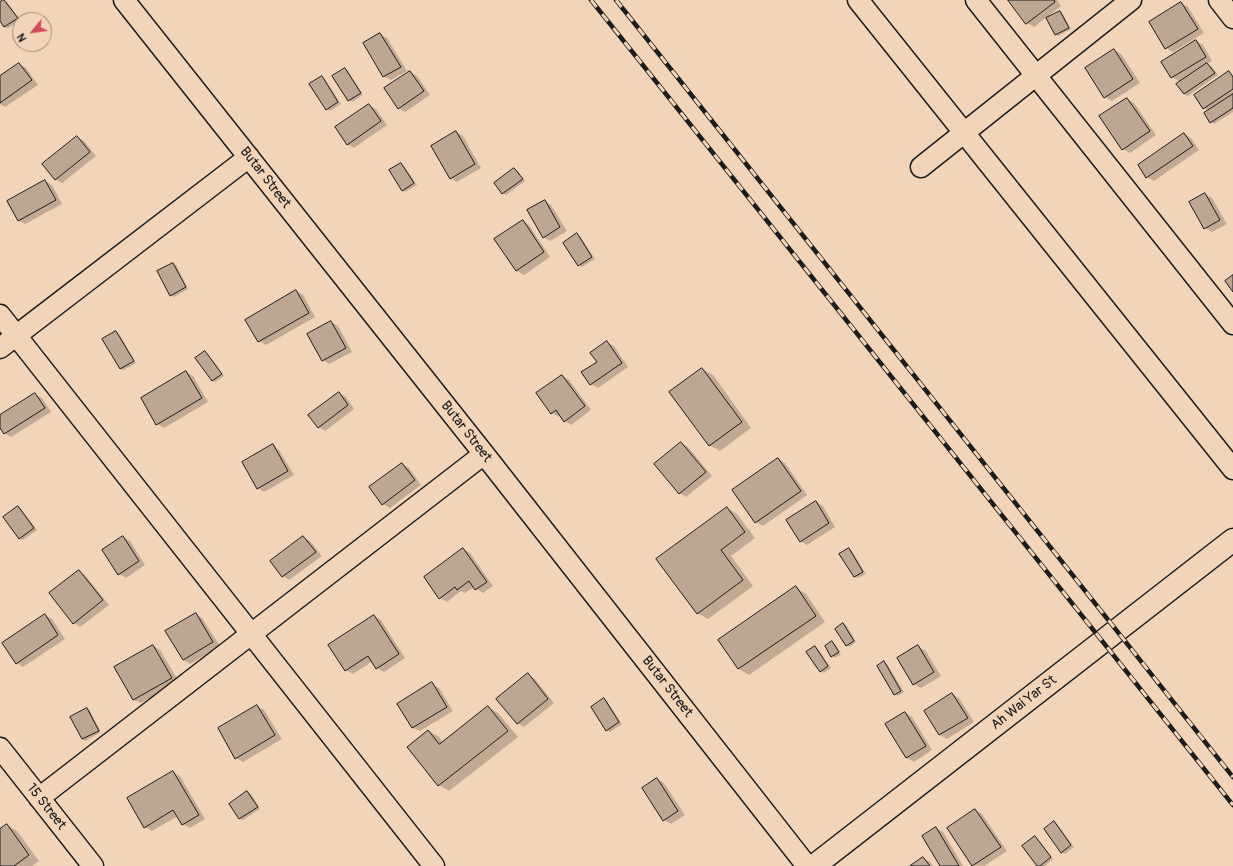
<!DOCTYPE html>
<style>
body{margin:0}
#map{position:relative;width:1233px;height:866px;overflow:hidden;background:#f2d4b8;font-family:Pangolin,sans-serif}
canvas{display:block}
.north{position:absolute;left:12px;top:12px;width:40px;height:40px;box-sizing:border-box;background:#f2d4b8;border:1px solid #9c8a7a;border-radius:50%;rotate:241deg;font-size:11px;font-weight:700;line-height:16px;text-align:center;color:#1c1c1c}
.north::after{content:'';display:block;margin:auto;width:14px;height:18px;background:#d1495b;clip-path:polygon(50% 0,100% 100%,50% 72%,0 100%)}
</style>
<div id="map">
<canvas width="1233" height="866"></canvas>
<div class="north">N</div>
</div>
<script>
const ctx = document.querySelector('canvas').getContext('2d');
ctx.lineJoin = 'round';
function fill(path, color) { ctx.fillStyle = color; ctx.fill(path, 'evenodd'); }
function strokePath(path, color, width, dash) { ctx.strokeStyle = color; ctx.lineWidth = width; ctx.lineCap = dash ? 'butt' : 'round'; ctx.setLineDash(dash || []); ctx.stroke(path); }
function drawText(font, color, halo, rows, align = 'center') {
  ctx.font = font + ' Pangolin,sans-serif'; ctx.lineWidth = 4; ctx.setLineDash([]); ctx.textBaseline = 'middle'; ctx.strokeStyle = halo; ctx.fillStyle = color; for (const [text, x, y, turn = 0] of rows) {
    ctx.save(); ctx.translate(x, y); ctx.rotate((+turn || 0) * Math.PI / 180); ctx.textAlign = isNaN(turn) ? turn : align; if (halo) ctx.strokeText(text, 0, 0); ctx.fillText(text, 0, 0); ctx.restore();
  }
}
fill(new Path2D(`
 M4 0 7 2 20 20 8 28 5 27 0 19V3Z
 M1009 0H1057L1061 6 1034 27 1027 23Z
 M1181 3 1188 7 1204 33 1173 52 1166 48Z
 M1060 12 1063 14 1071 29 1058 36 1055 34Z
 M380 34 387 38 407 71 391 80 384 76Z
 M1196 41 1203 45 1212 61 1207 64 1211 66 1218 75 1188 96 1184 94 1178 84 1180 82 1172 77Z
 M1114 50 1121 54 1140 83 1112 101 1105 97Z
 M19 64 26 68 38 85 5 107 0 104V77Z
 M345 69 348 71 363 95 352 102 349 100Z
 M410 72 417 76 430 95 405 112 398 108Z
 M1229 72 1233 75V112L1214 124 1211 122 1205 114 1209 111 1204 108Z
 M322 77 325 79 341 104 330 111 327 109Z
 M1127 99 1134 103 1156 135 1130 153 1123 149Z
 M369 105 376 109 387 125 354 148 347 144Z
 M456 132 463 136 481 168 457 182 450 178Z
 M1184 134 1191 138 1199 150 1154 181 1147 177Z
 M77 137 84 141 96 156 62 183 55 179Z
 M401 164 404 166 417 185 405 192 402 190Z
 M514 169 518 171 525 181 506 195 503 193 495 183Z
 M45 181 52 185 62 204 25 224 18 220Z
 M1205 194 1212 198 1227 224 1212 232 1205 228 1190 202Z
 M545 201 551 205 567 231 550 241 543 237Z
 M523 221 529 225 550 257 524 275 517 271 496 239Z
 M577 235 580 236 595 259 582 267 579 265Z
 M173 264 176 265 188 289 174 297 171 295Z
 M296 291 303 295 315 317 266 345 259 341Z
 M331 322 338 326 352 352 329 364 323 360Z
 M116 332 119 334 136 363 124 370 121 369 104 340Z
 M607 343 614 346 628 367 598 388 591 384Z
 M205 352 208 354 224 376 215 382 212 380Z
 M702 369 713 375 751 428 720 451 709 445Z
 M186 372 193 376 208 402 164 428 157 424Z
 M562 376 569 380 591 410 571 425 565 421 560 415 559 417 552 413Z
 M339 393 346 397 354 409 325 431 318 427Z
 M35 394 42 398 51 412 11 437 4 433 0 426V416Z
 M681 443 688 447 712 476 686 497 680 493Z
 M273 446 279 450 294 475 264 492 258 488Z
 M778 459 785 463 807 495 763 526 756 522Z
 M402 464 409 468 421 485 390 508 383 504 370 487Z
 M816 502 823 506 835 527 807 545 800 541Z
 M18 507 21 509 37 530 23 540 20 538 4 517Z
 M727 508 737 514 755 538 731 556 753 586 708 619 697 613Z
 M123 537 130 541 145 565 126 578 119 574Z
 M303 537 310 541 322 556 289 580 283 576Z
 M463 549 470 553 493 586 483 593 474 587 465 593 461 591 447 602 440 598Z
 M849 550 852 551 866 574 858 578 854 577Z
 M79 572 85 575 109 605 80 627 74 623Z
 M796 588 806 594 825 622 749 675 739 669 719 640Z
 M196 614 202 618 220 646 190 664 183 660Z
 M45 615 52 619 65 639 23 667 17 663Z
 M374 616 381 620 405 658 384 672 377 668 373 661 353 674 346 670 330 645Z
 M844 624 847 626 856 642 849 647 846 645Z
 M832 642 835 644 841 654 835 658 832 656Z
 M153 646 160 650 179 682 141 703 134 700 116 667Z
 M815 647 818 649 831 668 824 673 821 671Z
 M918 647 925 650 941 676 921 688 914 684Z
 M884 663 887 664 904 692 898 696 895 694Z
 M528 675 535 679 554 703 524 727 517 723Z
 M432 684 439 688 453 711 420 731 413 728 399 704Z
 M952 694 959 698 974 722 947 739 940 735 925 711Z
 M604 700 607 701 622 724 610 732 607 730Z
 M257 706 264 710 282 739 243 762 236 758Z
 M488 707 498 713 518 737 449 791 439 785 429 731 439 737 443 743Z
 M87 709 90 711 101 732 85 741 82 739Z
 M906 713 912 717 932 750 914 762 907 758 887 725Z
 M173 772 180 776 205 819 190 828 183 824 178 816 152 831 145 827Z
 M657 779 664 783 685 815 671 824 664 820Z
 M247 792 251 794 260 809 243 820 240 819 230 804Z
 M975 810 982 814 1007 851 984 866 973 865Z
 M1054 822 1057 824 1074 847 1065 854 1062 852Z
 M7 825 17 831 39 861 32 866H0V830Z
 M936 828 943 832 963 866H942Z
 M1035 837 1038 839 1053 859 1045 866H1038Z
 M923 858 930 862 933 866H912Z`), '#0003');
const building = new Path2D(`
 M3 0H4L18 18 4 27 0 21V2Z
 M1008 0H1054L1055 2 1026 24Z
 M1181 2 1198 29 1165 49 1149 22Z
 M1060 11 1069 28 1055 35 1046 18Z
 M380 33 401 67 383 77 363 43Z
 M1196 40 1206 57 1171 78 1161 62Z
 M1114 49 1133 79 1104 98 1085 68Z
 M19 63 32 80 0 103V76Z
 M1207 63 1215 73 1184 94 1176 84Z
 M345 68 361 93 348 101 332 76Z
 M410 71 424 91 398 109 384 88Z
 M1229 71 1233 77V89L1203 109 1194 95Z
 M322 76 338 102 326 110 309 84Z
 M1233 94V108L1210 123 1204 113Z
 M1127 98 1150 131 1122 150 1099 116Z
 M369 104 381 121 347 145 335 127Z
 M456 131 475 164 450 179 431 146Z
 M1184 133 1193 146 1146 178 1138 165Z
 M77 136 90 152 55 180 42 164Z
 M401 163 414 183 402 191 389 170Z
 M514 168 523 179 502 194 494 183Z
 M45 180 56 200 18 221 7 201Z
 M1205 193 1220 220 1204 229 1189 202Z
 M545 200 560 227 543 238 527 210Z
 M523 220 544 252 516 271 494 239Z
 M577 233 592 257 578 266 563 243Z
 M173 263 186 287 170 296 157 271Z
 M1233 275V292L1225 281Z
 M296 290 309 313 258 342 245 320Z
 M331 321 346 348 322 361 307 334Z
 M116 331 134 361 120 369 102 339Z
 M607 341 622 363 590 385 581 372 597 362 590 353Z
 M205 351 222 374 212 381 195 358Z
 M702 368 742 422 709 446 669 392Z
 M186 371 202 398 156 425 141 398Z
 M562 375 585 406 564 422 556 410 551 414 536 393Z
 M339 392 348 405 318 428 308 415Z
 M35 393 45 408 4 434 0 428V415Z
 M681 442 706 472 679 494 654 464Z
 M273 444 288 471 257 489 242 462Z
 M778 458 801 491 755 523 732 490Z
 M402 463 415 480 382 505 369 487Z
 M816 501 829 523 800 542 786 520Z
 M18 506 34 528 19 539 3 517Z
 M727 507 745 532 721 550 743 580 697 614 656 559Z
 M123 536 139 561 118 575 102 550Z
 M303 536 316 552 282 577 270 561Z
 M463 548 487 582 475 590 469 581 457 590 455 587 439 599 424 577Z
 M849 548 863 572 854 577 839 554Z
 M79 570 103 600 73 624 49 593Z
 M796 586 816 616 738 669 718 640Z
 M196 613 213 642 183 660 165 631Z
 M45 614 58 635 16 664 2 643Z
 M374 615 399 654 376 669 368 656 345 671 328 645Z
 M843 623 854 641 846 646 835 629Z
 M832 641 839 652 831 657 825 646Z
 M153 645 172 678 133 700 114 667Z
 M918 645 934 672 913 685 897 658Z
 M815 646 828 666 820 672 806 652Z
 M884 661 901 691 894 695 877 666Z
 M528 673 548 699 517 724 496 699Z
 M432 682 447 707 412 728 397 704Z
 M952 693 968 718 939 735 924 711Z
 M604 698 619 722 606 731 591 707Z
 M257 705 275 735 235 759 218 728Z
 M488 706 508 731 438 786 407 747 428 730 439 744Z
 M87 708 99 731 82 739 70 717Z
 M905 712 926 746 906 758 885 724Z
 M173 771 199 815 182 825 173 810 144 828 127 798Z
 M657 778 678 811 663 821 642 788Z
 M247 791 258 807 239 819 229 804Z
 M975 809 1001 847 972 866 947 828Z
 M1054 821 1071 845 1061 853 1044 829Z
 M7 824 29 855 14 866H0V829Z
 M936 827 959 866H940L922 836Z
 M1035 836 1051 857 1040 866H1037L1022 846Z
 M923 857 930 866H910Z`);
fill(building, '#bda692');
strokePath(building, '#1c1c1c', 1);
const street = new Path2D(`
 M124 0 484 454 807 866
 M858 0 1233 469
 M976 0 1233 324
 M1219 0 1233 18
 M921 167 1131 0
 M0 315 434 866
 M0 348 249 157
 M0 748 93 866
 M39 798 484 454`);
const secondary = new Path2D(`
 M814 866 1233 540`);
strokePath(street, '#1c1c1c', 23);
strokePath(secondary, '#1c1c1c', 25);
strokePath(street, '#f2d4b8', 20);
strokePath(secondary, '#f2d4b8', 22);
const rail = new Path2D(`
 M591 0 1233 805
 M616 0 1233 777`);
strokePath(rail, '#1c1c1c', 4.5);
strokePath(rail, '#f2d4b8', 3, [9]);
drawText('14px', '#1c1c1c', '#f2d4b8', [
 ["Butar Street",265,178,52],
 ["Butar Street",466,432,52],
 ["Butar Street",667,687,52],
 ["Ah Wai Yar St",1024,703,-38],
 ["15 Street",46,807,52]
]);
</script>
